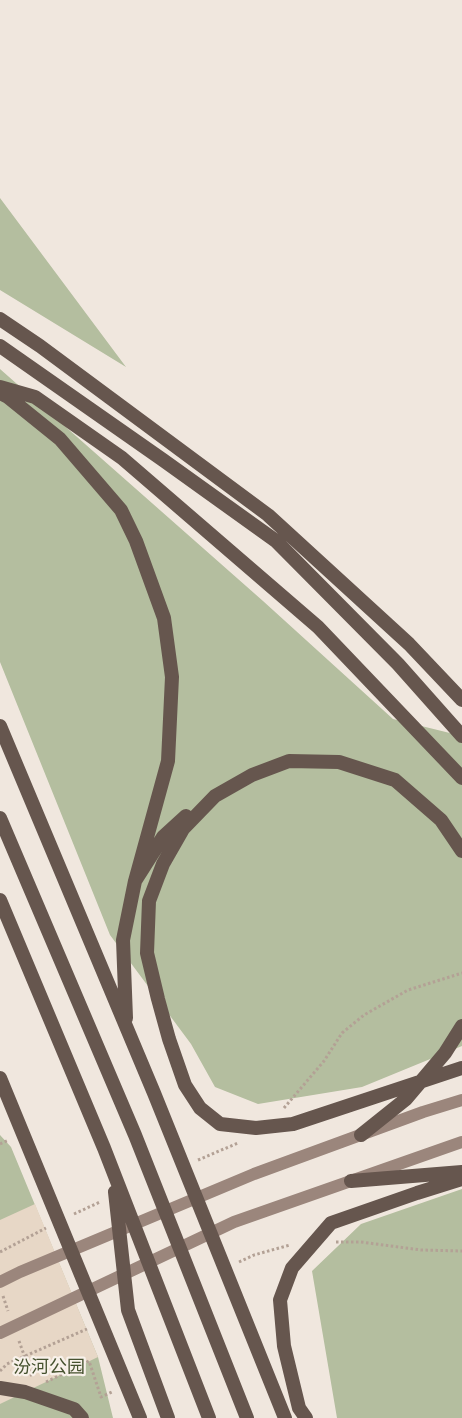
<!DOCTYPE html>
<meta charset="utf-8">
<style>
body{margin:0}
canvas{display:block;background:#f0e7de}
</style>
<canvas width="462" height="1418"></canvas>
<script>
const ctx = document.querySelector('canvas').getContext('2d');
ctx.lineJoin = 'round';
function fill(path, color) { ctx.fillStyle = color; ctx.fill(path, 'evenodd'); }
function strokePath(path, color, width, dash) { ctx.strokeStyle = color; ctx.lineWidth = width; ctx.lineCap = dash ? 'butt' : 'round'; ctx.setLineDash(dash || []); ctx.stroke(path); }
function drawText(font, color, halo, rows, align = 'center') {
  ctx.font = font + ' "Sofia Sans Condensed","Noto Sans SC",sans-serif'; ctx.lineWidth = 4.5; ctx.setLineDash([]); ctx.textBaseline = 'middle'; ctx.strokeStyle = halo; ctx.fillStyle = color; for (const [text, x, y, turn = 0] of rows) {
    ctx.save(); ctx.translate(x, y); ctx.rotate((+turn || 0) * Math.PI / 180); ctx.textAlign = isNaN(turn) ? turn : align; if (halo) ctx.strokeText(text, 0, 0); ctx.fillText(text, 0, 0); ctx.restore();
  }
}
fill(new Path2D(`
 M0 198 126 367 0 290Z
 M0 369 263 601 393 719 462 736V1046L362 1087 258 1104 215 1087 191 1044 110 935 0 662Z
 M0 1135 11 1147 98 1357 113 1418H0Z
 M462 1189V1418H337L312 1271 361 1224Z`), '#b4be9f');
fill(new Path2D(`
 M35 1204 98 1357 0 1404V1220Z`), '#e7d7c6');
strokePath(new Path2D(`
 M284 1108 324 1061 342 1033 364 1015 408 990 462 973
 M0 1144 9 1140
 M198 1160 238 1143
 M74 1214 100 1202
 M336 1242H361L421 1250 462 1251
 M0 1252 46 1228
 M239 1262 254 1255 290 1245
 M3 1296 8 1311
 M19 1341 32 1377
 M0 1371 7 1364 87 1329
 M46 1382 89 1361 101 1397 112 1392`), '#b3a195', 3, [2.5, 2.5]);
strokePath(new Path2D(`
 M0 1282 20 1272 254 1174 423 1112 462 1100
 M0 1333 234 1222 462 1142`), '#9b867c', 12);
strokePath(new Path2D(`
 M0 319 40 346 268 515 409 644 462 700
 M0 346 163 460 276 541 398 664 462 736
 M0 387 35 397 122 458 318 627 462 778
 M0 393 8 397 60 439 121 510 136 541 164 618 172 677 168 761 135 881
 M0 726 154 1093 285 1418
 M0 818 135 1135 247 1418
 M462 851 441 820 395 780 339 762 289 761 252 775 215 796 183 829 163 864 149 901 147 953 158 999 169 1039 185 1085 200 1108 220 1124 256 1128 293 1124 462 1068
 M0 900 104 1148 209 1418
 M126 1018 123 940 135 881 163 837 186 816
 M0 1078 140 1418
 M361 1135 406 1099 445 1053 462 1026
 M351 1181 462 1172
 M115 1192 128 1310 168 1418
 M0 1388 25 1392 74 1409 82 1418
 M306 1418 299 1408 284 1346 280 1300 292 1268 331 1223 417 1193 462 1179`), '#66564e', 14);
drawText('18px', '#46522f', '#f8f1ea', [
 ["汾河公园",49,1368]
]);
</script>
